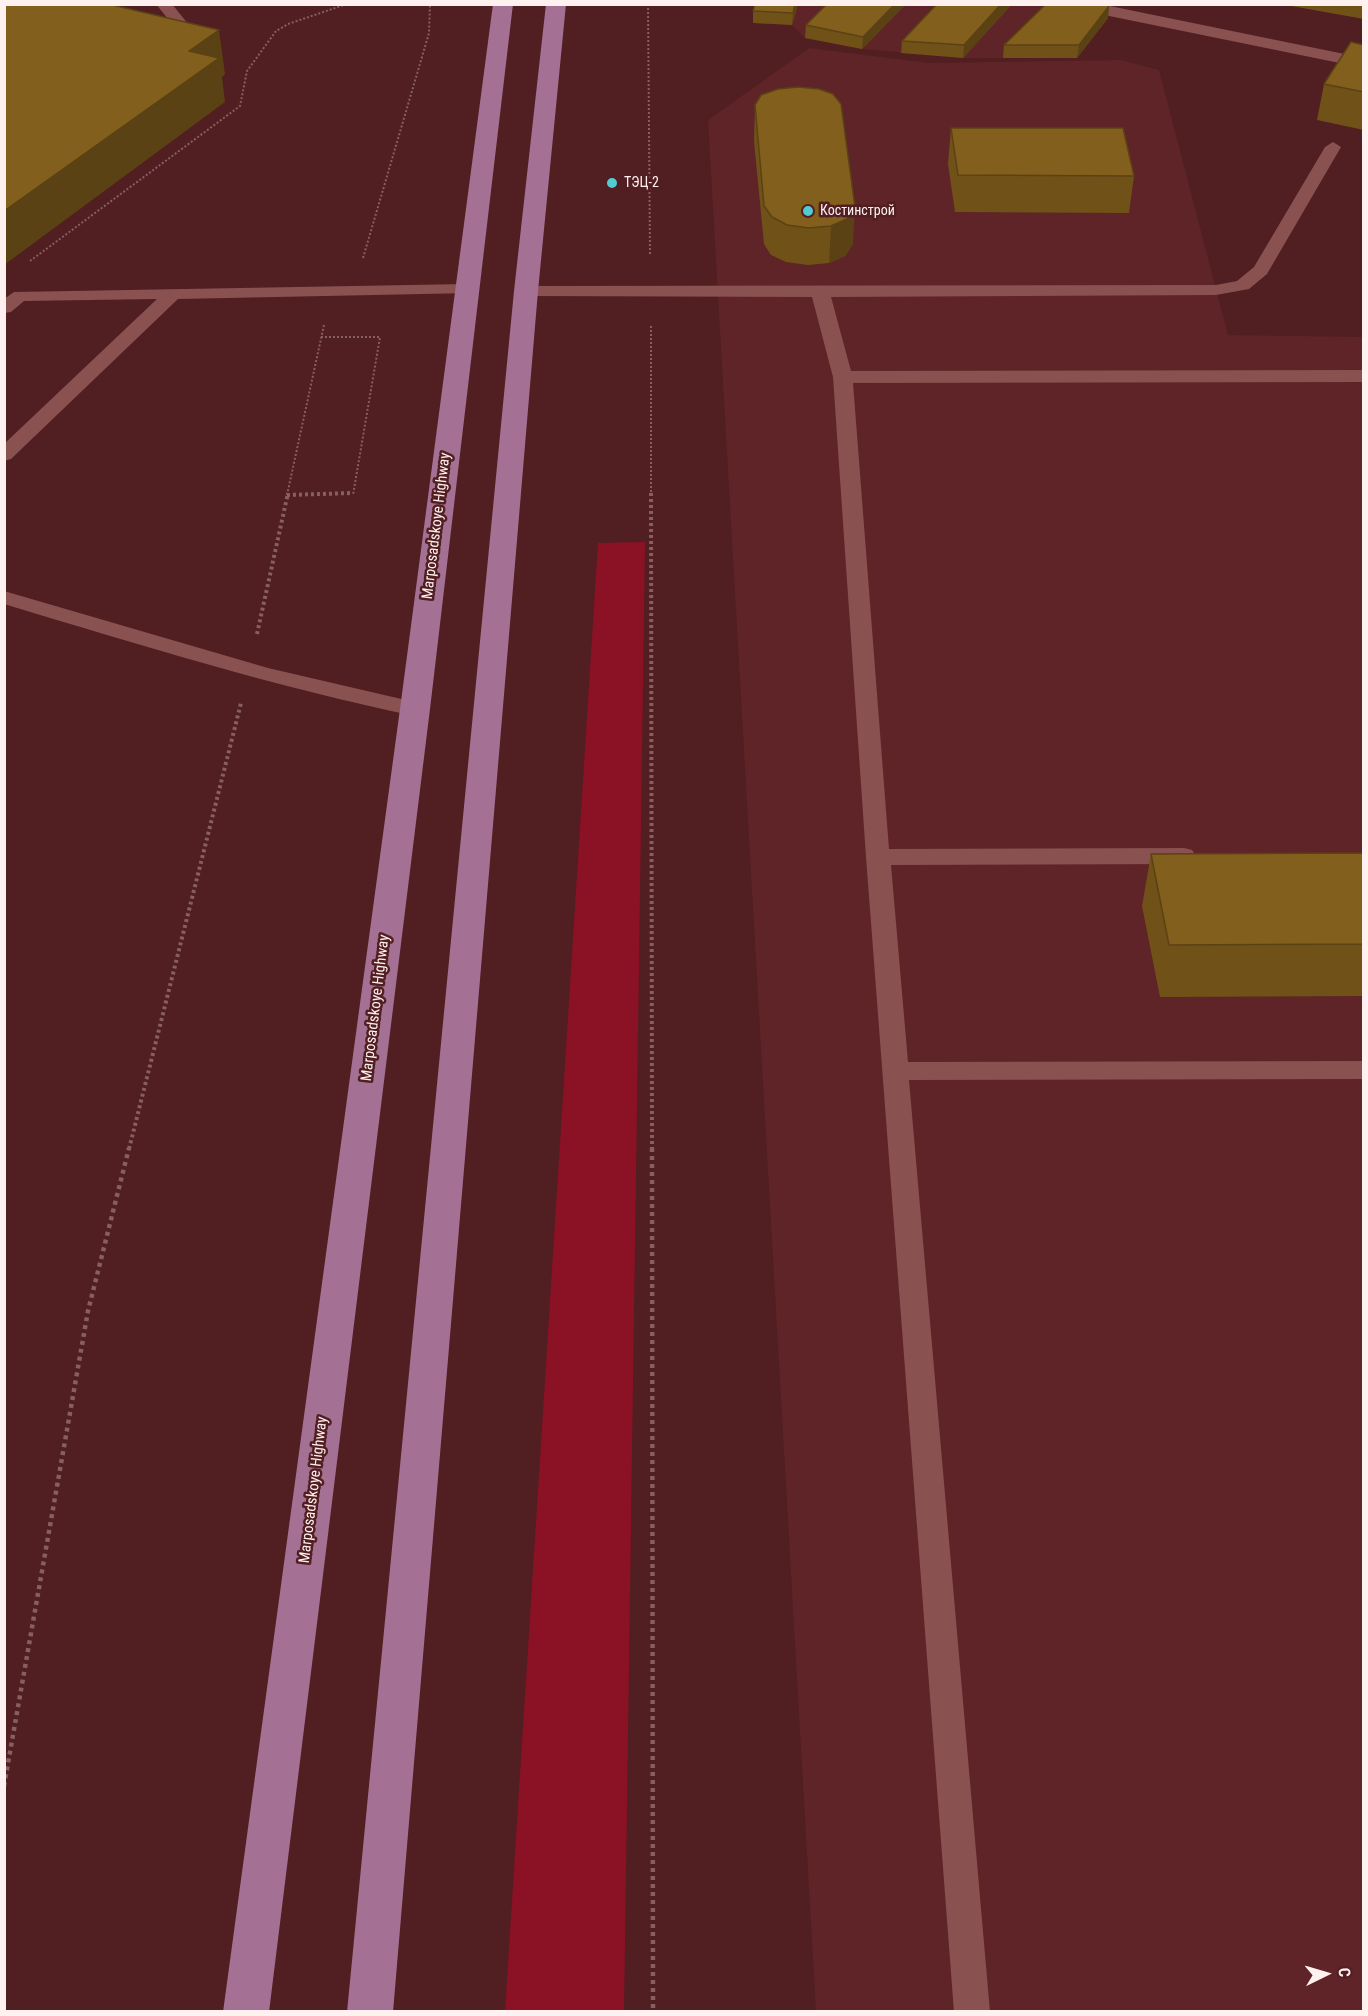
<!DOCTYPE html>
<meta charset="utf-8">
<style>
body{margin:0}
#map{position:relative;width:1368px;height:2016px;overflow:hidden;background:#511e21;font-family:"Roboto Condensed",sans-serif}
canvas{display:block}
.frame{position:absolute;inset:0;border:6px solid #fff1f0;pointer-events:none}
.north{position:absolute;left:1296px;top:1944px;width:60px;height:60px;-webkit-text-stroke:4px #511e21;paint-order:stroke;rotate:85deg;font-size:16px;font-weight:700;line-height:24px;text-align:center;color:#fff1f0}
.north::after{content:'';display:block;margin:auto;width:21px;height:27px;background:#fff1f0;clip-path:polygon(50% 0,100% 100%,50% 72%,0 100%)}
</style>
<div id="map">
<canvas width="1368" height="2016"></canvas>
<div class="frame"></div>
<div class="north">С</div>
</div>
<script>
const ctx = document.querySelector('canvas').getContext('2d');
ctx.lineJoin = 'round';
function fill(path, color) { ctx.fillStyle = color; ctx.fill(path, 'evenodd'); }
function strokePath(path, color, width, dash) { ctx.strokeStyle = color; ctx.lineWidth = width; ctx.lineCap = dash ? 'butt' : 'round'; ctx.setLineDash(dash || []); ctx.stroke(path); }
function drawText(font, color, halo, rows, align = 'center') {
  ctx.font = font + ' "Roboto Condensed",sans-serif'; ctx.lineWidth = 5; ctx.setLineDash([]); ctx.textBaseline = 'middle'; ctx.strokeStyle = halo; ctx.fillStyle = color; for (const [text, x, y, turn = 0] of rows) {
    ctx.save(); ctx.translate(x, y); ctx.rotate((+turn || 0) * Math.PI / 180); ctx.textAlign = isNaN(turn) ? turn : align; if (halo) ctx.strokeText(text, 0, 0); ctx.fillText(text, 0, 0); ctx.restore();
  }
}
fill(new Path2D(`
 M758 4H1045L1108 18 1077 58H963L862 49 805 38 792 25 753 23Z
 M809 48 929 63 1121 60 1159 70 1228 335 1363 337V2011H816L708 120Z`), '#5f2427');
fill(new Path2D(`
 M645 542 624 2011H505L598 543Z`), '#8b1125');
strokePath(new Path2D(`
 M648 4 650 256
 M363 258 429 33 430 4
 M30 261 240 106 247 71 276 31 288 24 347 4
 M651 326V495
 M321 337H380L353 495
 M287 495 324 325`), '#875f61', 2, [2, 2]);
strokePath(new Path2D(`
 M651 493 652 1149
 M287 495 353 493
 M257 634 288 493
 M129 1149 241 703`), '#875f61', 4, [3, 3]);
strokePath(new Path2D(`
 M652 1148 653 2012
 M4 1786 88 1311 129 1148`), '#875f61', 4.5, [4, 4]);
fill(new Path2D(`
 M156 4H172L197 35 195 38H183Z
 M1068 4H1100L1364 58V68L1075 9Z
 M1333 142 1341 147 1267 274 1249 289 1216 295 831 297 851 371 1364 370V382L853 383 889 849 1184 848 1192 850 1196 856 1192 862 1184 864 891 865 908 1062 1364 1061V1079L909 1080 990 2012H954L866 857 833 377 812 297 526 296 520 295 517 291 520 287 526 286 1216 285 1237 281 1254 267 1325 147Z
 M466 284 472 285 475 289 472 293 178 299 11 459 4 461V444L157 299 24 301 11 312 4 313V299L14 292Z
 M4 591 268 668 423 704 426 709 423 714 415 716C276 687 140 645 4 604Z`), '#8a5151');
fill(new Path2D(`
 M493 4H513L430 709 269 2012H223L400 709Z
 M546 4H566L538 291 393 2012H347L514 291Z`), '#a47194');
fill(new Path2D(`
 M755 4H798L792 25 753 23V11Z
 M906 4 862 49 805 38 806 25Z
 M937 4H1012L963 58 901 53 902 41Z
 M1280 4H1364V19Z
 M1109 6 1108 18 1077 58H1003L1004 45Z
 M1364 45V130L1317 120 1324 84Z
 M755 105 853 244 845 256 829 263 808 265 786 262 771 255 764 244 754 141Z
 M951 128 1134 176 1129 213 955 212 948 164Z
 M1364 853V996L1160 997 1142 906 1151 854Z`), '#705218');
fill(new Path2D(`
 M795 4H798L792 25 793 13Z
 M895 4H906L862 49 863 37Z
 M1001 4H1012L963 58 964 45Z
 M1109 6 1108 18 1077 58 1079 45Z
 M219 30 225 74 222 77 225 102 4 265V211L189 51Z
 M855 207 853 244 845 256 829 263 831 226Z`), '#5b4214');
const building = new Path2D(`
 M4 4H108L219 30 189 51 219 58 4 211Z
 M755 4H795L793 13 753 11Z
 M827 4H895L863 37 806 25Z
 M937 4H1001L964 45 902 41Z
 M1046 4H1104L1109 6 1079 45H1004Z
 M1351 42 1364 45V92L1324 84Z
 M798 87 819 89 833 94 841 104 855 207 847 219 831 226 809 228 787 225 772 217 764 206 755 105 761 95 778 89Z
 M951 128H1123L1134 176 958 175Z
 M1364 853V944L1169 945 1151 854Z`);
fill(building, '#825f1c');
strokePath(building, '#5b4214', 1.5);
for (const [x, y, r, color] of [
 [612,183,6,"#51ccd2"],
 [808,211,6,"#51ccd2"]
]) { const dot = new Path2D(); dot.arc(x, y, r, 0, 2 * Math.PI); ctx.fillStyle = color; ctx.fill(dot); strokePath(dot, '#511e21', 2); }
drawText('14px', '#fff1f0', '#511e21', [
 ["ТЭЦ-2",624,183],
 ["Костинстрой",820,211]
], 'left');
drawText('15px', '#fff1f0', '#511e21', [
 ["Marposadskoye Highway",437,526,-83],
 ["Marposadskoye Highway",376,1008,-83],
 ["Marposadskoye Highway",314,1490,-83]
]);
</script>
